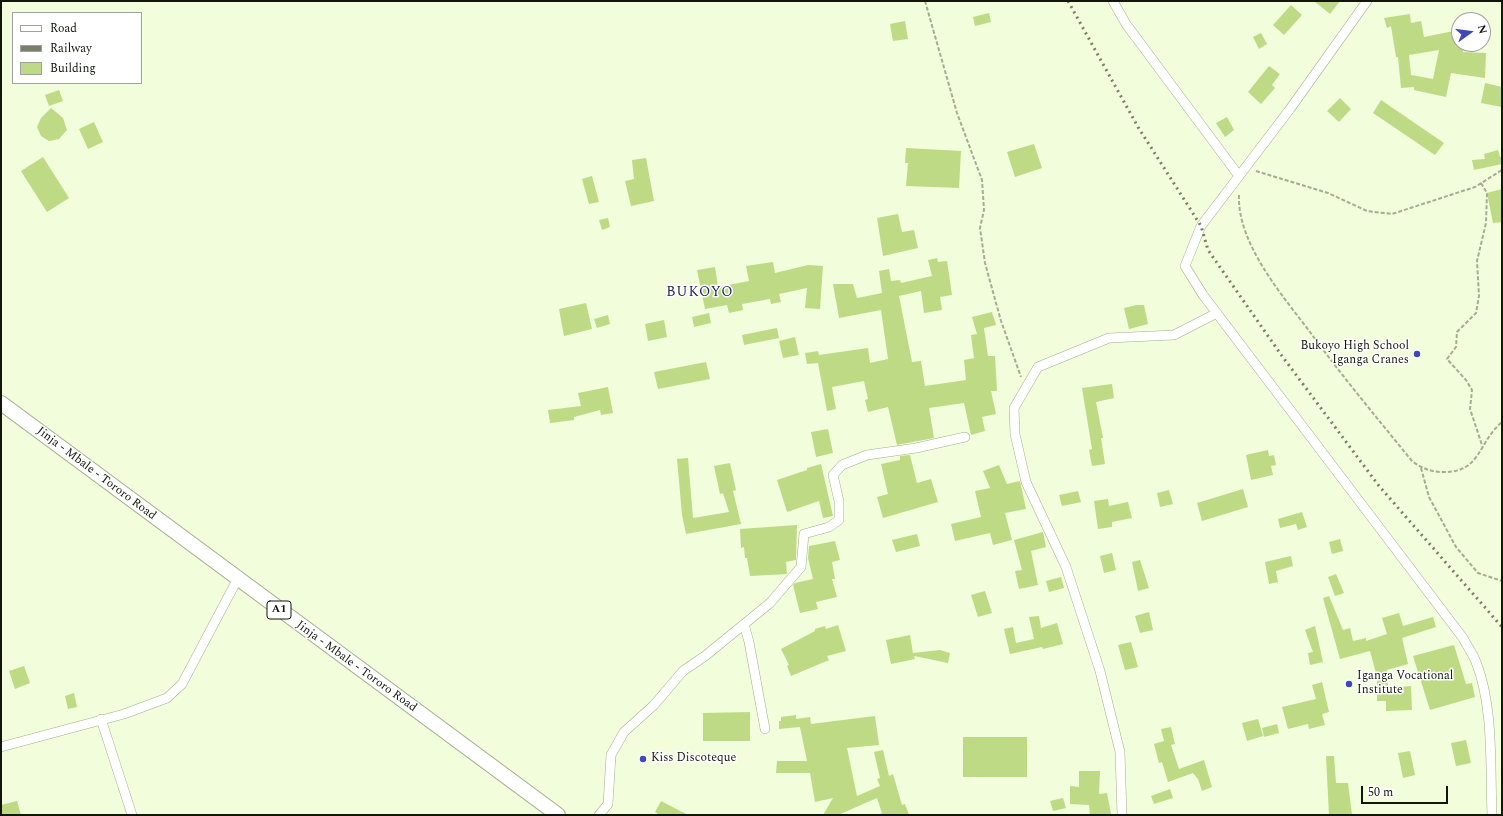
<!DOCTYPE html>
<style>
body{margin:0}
#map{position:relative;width:1503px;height:816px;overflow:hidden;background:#f1fddb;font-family:Spectral,serif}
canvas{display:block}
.frame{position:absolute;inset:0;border:2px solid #11150a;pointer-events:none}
.legend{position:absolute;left:12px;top:12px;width:130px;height:72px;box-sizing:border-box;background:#fff;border:1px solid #a0a19d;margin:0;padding:5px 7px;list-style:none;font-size:12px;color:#11150a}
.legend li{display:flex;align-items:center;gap:8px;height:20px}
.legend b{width:20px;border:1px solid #a0a19d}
.north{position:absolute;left:1451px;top:12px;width:40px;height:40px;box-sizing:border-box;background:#fff;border:1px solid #a0a19d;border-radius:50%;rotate:76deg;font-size:11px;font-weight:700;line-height:16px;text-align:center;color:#11150a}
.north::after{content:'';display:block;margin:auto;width:14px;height:18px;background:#3f47bb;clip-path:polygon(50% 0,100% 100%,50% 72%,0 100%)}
.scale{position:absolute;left:1361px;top:786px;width:87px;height:18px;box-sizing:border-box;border:2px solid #11150a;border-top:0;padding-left:5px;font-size:12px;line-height:14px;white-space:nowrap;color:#11150a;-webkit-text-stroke:3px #fff;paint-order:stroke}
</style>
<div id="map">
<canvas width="1503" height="816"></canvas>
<div class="frame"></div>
<ul class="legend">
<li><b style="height:5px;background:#fff"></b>Road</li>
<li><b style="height:5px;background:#787f6a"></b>Railway</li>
<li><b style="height:11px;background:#beda85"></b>Building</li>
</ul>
<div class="north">N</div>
<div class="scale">50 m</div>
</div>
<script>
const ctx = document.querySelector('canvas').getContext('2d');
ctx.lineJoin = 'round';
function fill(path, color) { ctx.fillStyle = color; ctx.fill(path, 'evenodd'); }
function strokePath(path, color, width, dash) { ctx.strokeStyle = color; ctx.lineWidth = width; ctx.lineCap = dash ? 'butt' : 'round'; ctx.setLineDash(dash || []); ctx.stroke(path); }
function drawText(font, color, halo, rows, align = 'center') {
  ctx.font = font + ' Spectral,serif'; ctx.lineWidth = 3; ctx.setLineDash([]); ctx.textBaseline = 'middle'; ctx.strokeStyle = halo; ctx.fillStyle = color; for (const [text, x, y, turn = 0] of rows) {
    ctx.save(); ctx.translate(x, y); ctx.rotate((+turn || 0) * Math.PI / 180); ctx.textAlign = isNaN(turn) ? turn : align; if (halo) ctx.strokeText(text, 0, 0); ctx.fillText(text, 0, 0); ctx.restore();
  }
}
fill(new Path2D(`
 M1314 1H1340L1330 14Z
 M1291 5 1302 15 1284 35 1273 25Z
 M989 13 991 22 975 26 973 17Z
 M1410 14 1411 23 1421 21 1424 37 1459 30V44H1462L1463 52 1486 53 1485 78 1451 73 1446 97 1414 90V87L1401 88 1398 57H1396L1391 26 1387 28 1384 18ZM1439 50 1433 79 1411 75 1409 55Z
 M905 21 908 39 893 41 890 24Z
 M1261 33 1267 44 1259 49 1253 37Z
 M1269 66 1280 74 1272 85 1275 88 1261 104 1248 92Z
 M1485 83 1502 87V107L1481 103Z
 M59 90 63 101 49 106 45 95Z
 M1340 98 1351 109 1339 122 1327 111Z
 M1381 100 1444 143 1435 155 1373 113Z
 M51 108 63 118 67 130 59 139 49 141 41 136 37 127 41 118Z
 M1227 117 1234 130 1225 137 1216 123Z
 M94 122 103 142 88 149 79 129Z
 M1034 144 1042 168 1015 177 1007 152Z
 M906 148 961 151 959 188 906 186 908 163H905Z
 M1498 150 1500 157H1502V164L1474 170 1472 160 1485 159 1484 154Z
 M43 157 69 198 47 212 21 171Z
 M646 158 654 201 631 206 625 181 634 179 632 160Z
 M592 176 599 202 589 204 582 179Z
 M1502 189V222L1493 223 1487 193Z
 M898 214 902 232 914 230 918 248 883 256 877 218Z
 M608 218 610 227 602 230 599 220Z
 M937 258 938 262 947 261 952 295 940 297 942 310 924 313 921 291 899 296 912 362 921 361 925 386 966 380 964 360 974 358 971 335 977 334 972 317 992 312 996 325 984 328 988 356H995L997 391H991L996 414 982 417 985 431 971 435 964 403 929 408 934 438 897 445 888 407 868 412 865 400 868 399 864 381 832 387 836 409 827 411 818 363 807 364 805 353 818 351 819 355 868 348 870 363 888 359 881 310 839 318 833 284H853L857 298 882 293 879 271 889 269 891 281 900 280 901 283 932 276 928 260Z
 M773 262 775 273 808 265 823 266 820 309 805 308 807 288 779 294 781 302 771 304 770 299 742 304 743 310 729 313 727 305 705 309 697 270 715 267 718 287 749 281 746 266Z
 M586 303 592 329 564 336 559 309Z
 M1137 305H1144L1148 324 1129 329 1124 308Z
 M709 313 711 323 694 327 692 317Z
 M608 315 610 324 597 328 594 319Z
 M664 320 667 337 648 341 645 324Z
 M777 328 779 338 744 345 742 335Z
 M795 337 799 355 783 358 779 341Z
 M706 362 710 379 658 389 654 372Z
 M1112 384 1114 398 1096 402 1103 438H1101L1105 464 1092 466 1089 450 1092 449 1082 388Z
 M608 387 613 413 601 415 600 410 574 417V420L550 423 548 410 581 406 578 393Z
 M828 429 833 453 816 457 811 432Z
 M1268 450 1269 456 1274 455 1276 465 1271 466 1273 475 1251 480 1246 455Z
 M910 455 917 483 931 479 938 502 883 518 877 497 888 494 881 464 900 460V456Z
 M688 458 693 518 729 512 723 493 720 494 714 466 730 463 736 490 733 491 741 524 686 534 682 515 677 459Z
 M821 464 833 516 823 518 819 501 787 512 777 480 807 470V468Z
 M999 465 1007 484 1020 481 1026 509 1005 513 1012 540 993 545 990 533 955 541 951 524 981 517 975 491 990 488 983 471Z
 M1243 489 1248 507 1202 521 1197 503Z
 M1169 490 1173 504 1160 507 1157 493Z
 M1078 491 1081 502 1062 506 1059 495Z
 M1108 499 1109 506 1128 502 1132 518 1112 522V527L1098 529 1094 501Z
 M1302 512 1307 527 1298 530 1296 524 1280 528 1278 519Z
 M797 525 796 560 786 562 787 574 750 576 747 558H745L744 547 741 548 740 529Z
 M1043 532 1046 547 1031 551 1038 585 1019 589 1015 571 1022 570 1014 540Z
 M917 534 920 546 896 552 892 540Z
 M1340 539 1343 551 1332 554 1329 542Z
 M835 541 840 560 832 562 835 579H832L837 597 816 602 818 609 800 613 793 585 795 583 813 579 808 558 809 546Z
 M1112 553 1116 570 1104 573 1100 556Z
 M1291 556 1293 566 1276 571 1278 582 1269 584 1265 562Z
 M1140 560 1149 588 1138 591 1132 562Z
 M1336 574 1344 593 1335 596 1328 577Z
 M1061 577 1064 588 1049 592 1046 581Z
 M985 591 992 613 978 617 971 595Z
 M1329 596 1343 630 1350 628 1353 641 1366 638V641L1387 634 1382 618 1399 613 1403 626 1433 617 1436 627 1402 638 1408 664 1387 670 1388 688 1411 686 1412 710 1386 711V701H1377V677L1370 651 1340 659 1323 598Z
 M1149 612 1153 630 1140 633 1135 616Z
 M1039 616 1041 628 1057 623 1063 644 1043 649 1042 647 1010 654 1004 629 1013 627 1016 643 1034 639 1029 617Z
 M838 625 846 651 827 656 829 660 791 676 787 666 789 665 781 649 815 631V629L825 626 826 629Z
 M1315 626 1323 662 1310 665 1308 653 1313 652 1305 630Z
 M910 635 913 653 940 650 950 653 948 663 914 656 915 659 891 664 886 640Z
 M1131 642 1138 667 1125 670 1118 645Z
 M1454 645 1466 684 1472 683 1475 697 1430 710 1413 656Z
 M24 666 30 683 15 689 9 671Z
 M1322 682 1329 712 1322 714 1325 725 1309 729 1308 724 1288 729 1282 707 1316 699 1312 685Z
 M74 693 77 707 68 709 65 696Z
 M750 712V741H703V713Z
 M796 715V719L810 717 811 724 875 716 879 745 847 748 857 796 880 786 877 779 880 778 874 752 883 750 889 776 893 774 902 805 905 804 909 815H878L882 813 877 798 838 815H823L833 798 815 802 810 773H776L777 761H807L800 727 779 729V721H781V717Z
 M1258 719 1263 736 1247 741 1242 723Z
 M1277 724 1279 733 1264 737 1262 728Z
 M1171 727 1175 744 1171 745 1179 769 1204 760 1212 787 1202 791 1198 779 1193 773 1168 782 1162 762 1159 763 1154 744 1164 741 1161 729Z
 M963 737H1027V777H963Z
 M1466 740 1471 763 1456 766 1451 743Z
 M1410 751 1415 775 1403 778 1398 753Z
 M1326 756H1334L1336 783H1348L1352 815H1329Z
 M1079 771H1100L1099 794 1107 793 1111 814 1090 815 1089 805 1070 804V786L1079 787Z
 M1170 789 1173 798 1154 804 1151 796Z
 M1063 798 1066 808 1053 811 1050 801Z
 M17 801 21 815H1V805Z
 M661 801 688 815H660L655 812Z`), '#beda85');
const minor = new Path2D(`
 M1113 1 1126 24 1239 176
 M1367 1 1290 109 1201 226 1185 266 1203 295 1463 638C1467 646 1473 654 1476 662 1494 707 1490 767 1492 815
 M744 624 749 642 765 729
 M101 719 132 815
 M1 747 124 714 167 698 182 684 237 580
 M599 815 608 804 611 755 624 732 654 705 683 671 705 656 770 603 801 567 804 534 829 527 839 520V501L833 475 842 465 867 455 916 448 965 437
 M1122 815 1120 752 1100 671 1066 567 1026 482 1015 434 1014 408 1038 367 1109 338 1174 335 1217 313`);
const primary = new Path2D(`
 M1 403 558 815`);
strokePath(minor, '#a2ae8e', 10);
strokePath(primary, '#a2ae8e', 16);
strokePath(new Path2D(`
 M925 1 957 113 982 180 984 210 980 228 985 263 1001 321 1021 377
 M1256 171 1328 193 1367 211 1392 214 1475 187 1502 170
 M1481 183 1487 193 1486 223 1477 261 1479 296 1476 313 1457 332 1456 347 1447 359 1466 380 1472 390 1470 409 1483 448
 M1239 195C1237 243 1282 295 1310 332 1342 376 1377 418 1412 461 1421 468 1431 472 1443 472 1481 473 1478 442 1502 422
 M1421 468 1429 497 1456 547 1478 573 1502 581`), '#a4ad93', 2, [4, 2]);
strokePath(minor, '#fff', 9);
strokePath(primary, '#fff', 14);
strokePath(new Path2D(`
 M1068 1 1138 127 1201 226 1208 250 1282 356 1379 486 1502 627`), '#787f6a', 3, [2, 4]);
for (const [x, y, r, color] of [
 [1417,354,4,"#3f47bb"],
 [1349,684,4,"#3f47bb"],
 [643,759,4,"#3f47bb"]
]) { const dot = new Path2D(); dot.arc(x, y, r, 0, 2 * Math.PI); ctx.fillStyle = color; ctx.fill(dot); strokePath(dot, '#fff', 1.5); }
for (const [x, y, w] of [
 [279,610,24]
]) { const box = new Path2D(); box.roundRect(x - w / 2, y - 9, w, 18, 3); ctx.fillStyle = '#fff'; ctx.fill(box); strokePath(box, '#11150a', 1); }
drawText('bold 11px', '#11150a', null, [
 ["A1",279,610]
]);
drawText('12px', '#11150a', '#fff', [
 ["Bukoyo High School",1409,347,"right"],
 ["Iganga Cranes",1409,361,"right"],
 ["Iganga Vocational",1357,677],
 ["Institute",1357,691],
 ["Kiss Discoteque",651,759]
], 'left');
drawText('12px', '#11150a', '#fff', [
 ["Jinja - Mbale - Tororo Road",96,474,37],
 ["Jinja - Mbale - Tororo Road",356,667,36]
]);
ctx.letterSpacing = '1px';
drawText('14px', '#20265f', '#fff', [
 ["BUKOYO",700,293]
]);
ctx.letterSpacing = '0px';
</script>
